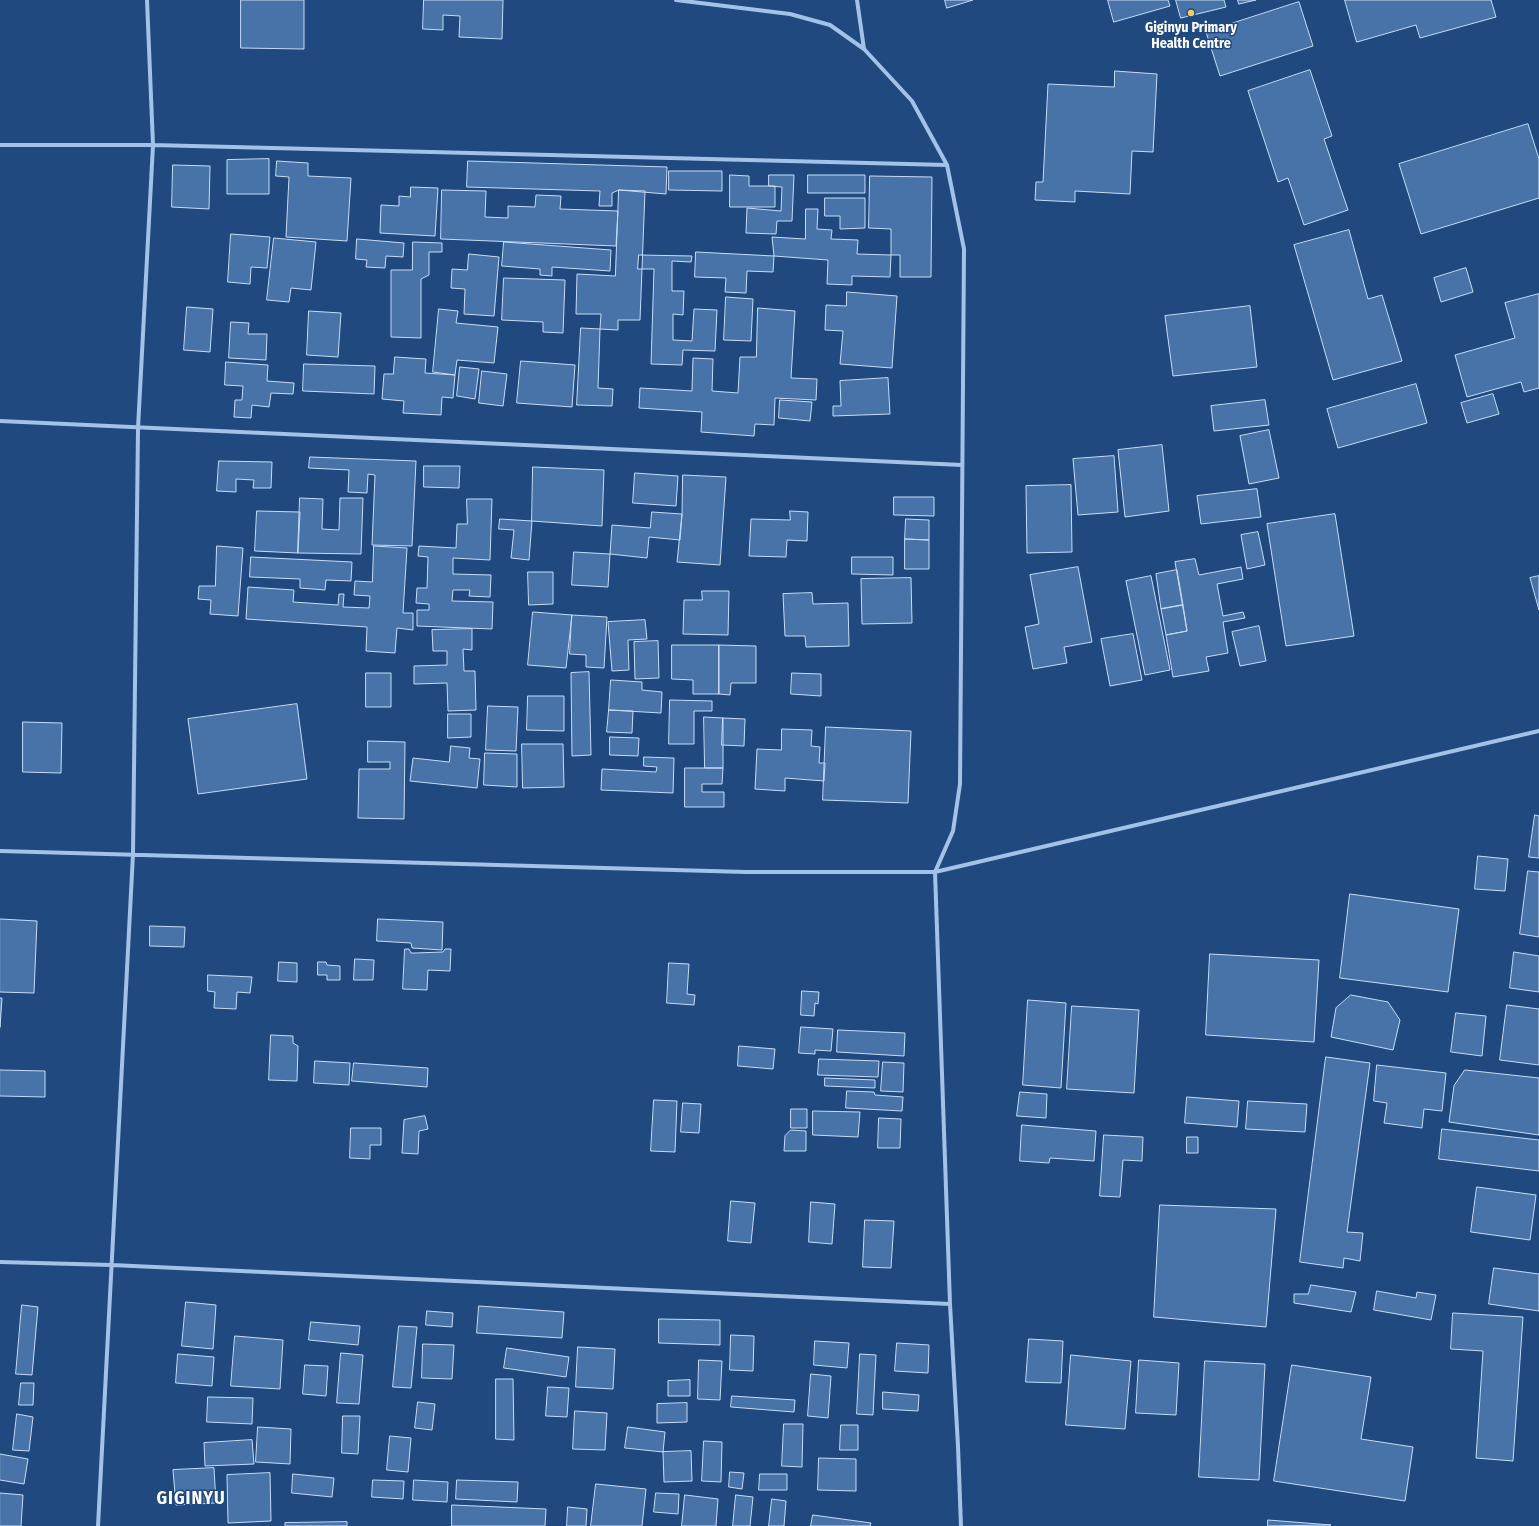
<!DOCTYPE html>
<style>
body{margin:0}
canvas{display:block;background:#1f497f}
</style>
<canvas width="1539" height="1526"></canvas>
<script>
const ctx = document.querySelector('canvas').getContext('2d');
ctx.lineJoin = 'round';
function fill(path, color) { ctx.fillStyle = color; ctx.fill(path, 'evenodd'); }
function strokePath(path, color, width, dash) { ctx.strokeStyle = color; ctx.lineWidth = width; ctx.lineCap = dash ? 'butt' : 'round'; ctx.setLineDash(dash || []); ctx.stroke(path); }
function drawText(font, color, halo, rows, align = 'center') {
  ctx.font = font + ' "Fira Sans Condensed",sans-serif'; ctx.lineWidth = 3; ctx.setLineDash([]); ctx.textBaseline = 'middle'; ctx.strokeStyle = halo; ctx.fillStyle = color; for (const [text, x, y, turn = 0] of rows) {
    ctx.save(); ctx.translate(x, y); ctx.rotate((+turn || 0) * Math.PI / 180); ctx.textAlign = isNaN(turn) ? turn : align; if (halo) ctx.strokeText(text, 0, 0); ctx.fillText(text, 0, 0); ctx.restore();
  }
}
const building = new Path2D(`
 M241 0H304V49L241 48Z
 M424 0H503L502 39 459 37 460 16 443 15V30L423 29Z
 M945 0H973L947 8Z
 M1108 0H1168L1170 6 1114 22Z
 M1176 0H1224L1226 7 1181 18Z
 M1238 0H1256L1239 4Z
 M1345 0H1491L1496 17 1420 38 1416 25 1357 42Z
 M1299 2 1313 46 1220 76 1206 32Z
 M1310 70 1332 136 1324 139 1348 210 1304 225 1288 178 1278 182 1248 91Z
 M1115 71 1157 74 1153 152 1132 151 1130 194 1075 191V202L1035 200 1036 182H1043L1048 84 1114 87Z
 M1528 124 1539 159V198L1421 234 1399 164Z
 M269 159V194H227V160Z
 M277 161 308 163V176L351 178 347 241 286 237 289 177 276 176Z
 M468 161 667 167 666 194 619 190 612 193V206H599L600 191 467 187Z
 M173 165 210 166 209 209 172 207Z
 M669 171H722V191L669 190Z
 M730 175 749 176V186H775V207H730Z
 M769 175H794L792 221H777L776 234 746 233 747 208 781 211 782 187 769 186Z
 M808 175H865V193H808Z
 M870 176 932 177 931 277H900V255H891V229L869 228Z
 M411 187 438 188 435 236 380 233 381 205 399 206V196L410 197Z
 M442 190 486 191 485 217 508 218V206L535 207 536 195 561 196 560 209 618 211 616 246 441 239Z
 M619 190 645 191 640 320H618V330L600 329 601 314H576L577 274 615 276Z
 M825 198H865V228L840 229V216H825Z
 M806 209H818L817 229 832 230 831 239 858 240 857 254 891 255 890 277 852 276V285L827 284 828 260 774 256 772 237 805 239Z
 M1349 230 1368 299 1382 295 1402 361 1333 380 1294 245Z
 M231 234 270 237 267 268 251 267 250 284 228 282Z
 M274 238 316 242 311 290 291 288 289 302 267 300Z
 M357 239 404 243 403 257 386 256 385 268 366 267 367 260 356 259Z
 M413 242 442 243V252H429V275L421 279V338L391 337V270H412Z
 M504 242 611 250 610 271 552 267V276L540 275V269L502 266Z
 M696 252 774 256 773 272 747 271 746 293 725 292 726 278 695 277Z
 M469 254 499 257 494 316 464 314 465 289 451 288 452 269 467 270Z
 M639 255 692 256 691 262 672 261V291H684L683 315 673 314V340L692 341 694 309 717 310 715 351 683 350 682 365 651 364 654 269H638Z
 M1466 268 1473 292 1441 302 1434 278Z
 M504 278 565 280 563 333 543 332V322L502 320Z
 M847 292 897 296 892 368 840 364 843 331 825 330 826 305 846 306Z
 M1539 294V388L1524 392 1521 382 1467 397 1455 355 1515 338 1505 303Z
 M726 297 753 299 751 341 724 340Z
 M1250 306 1257 367 1173 376 1165 316Z
 M187 307 213 309 210 352 184 350Z
 M758 308 795 311 791 378 817 379 816 400 775 398 774 425 755 424 754 436 701 432 702 412 639 408 640 388 692 391 693 358 713 359 712 391 738 393 740 357H756Z
 M439 309 458 311 456 323 498 327 494 363 457 360 455 375 433 372Z
 M309 311 341 313 338 357 307 355Z
 M231 322 249 323 248 334H267L266 360 229 358Z
 M581 328 600 329 598 388 613 389 612 406 577 405Z
 M395 357 426 359 425 373 455 375 453 398 442 397 441 415 403 413 404 401 382 399 384 374H393Z
 M521 361 575 365 572 407 517 403Z
 M226 362 268 365 267 381 294 383 293 394 271 393 269 407 252 405 251 418 234 417 235 400H242L243 386 225 385Z
 M304 364 375 366 374 394 303 391Z
 M460 367 479 369 475 399 457 396Z
 M482 371 507 374 503 406 479 403Z
 M888 378 890 414 833 416V406H841L840 381Z
 M1416 384 1427 423 1338 448 1327 409Z
 M1493 394 1499 414 1467 423 1461 403Z
 M780 400 812 402 810 421 779 418Z
 M1265 400 1269 425 1214 431 1211 406Z
 M1269 430 1279 478 1249 484 1240 436Z
 M1162 445 1169 511 1125 517 1118 450Z
 M1114 456 1118 512 1078 515 1073 459Z
 M310 457 416 461 412 546 372 545 375 475 368 474 367 493 348 492 349 470 309 468Z
 M219 461 272 462 271 488H253L254 480 236 479V492L217 491Z
 M424 466H460L459 488 424 487Z
 M533 467 604 470 602 526 532 521Z
 M635 473 678 476 676 506 633 503Z
 M683 475 726 477 720 565 677 562 682 514Z
 M1071 485 1072 552 1027 553 1026 486Z
 M1257 489 1261 517 1201 524 1197 496Z
 M894 497H934V516L894 515Z
 M300 498 323 499 322 529 339 530 340 498H363L361 554 298 553Z
 M467 499H492L490 560 453 558V574L491 575 490 597 469 596 470 590H453L452 601 493 602 492 629 417 626V610H429V604L416 603 417 588H427L428 557 418 556 419 546 456 548 457 524H467Z
 M257 511 300 512 298 553 255 551Z
 M790 511 808 512 807 541 787 540 786 557 749 556 751 519 790 520Z
 M652 512 682 514 680 540 649 537 647 558 610 554 612 525 650 528Z
 M1335 514 1354 636 1286 646 1267 524Z
 M500 519 532 521 529 560 511 558 514 530 499 529Z
 M906 519 929 520V540L905 539Z
 M1258 532 1265 565 1247 569 1241 535Z
 M905 539 929 540V569H905Z
 M217 546 243 548 238 616 210 614 211 600 198 599 199 586H215Z
 M374 546 407 548 403 613H413V630L397 628 395 653 366 651 367 627 246 619 248 587 294 590 293 602 338 605 339 594H344L343 607 369 608 370 596 354 595 355 581 372 582Z
 M574 552 610 554 608 587 572 585Z
 M251 557 352 562 351 581 326 580 325 590 300 588V579L250 577Z
 M852 557H893V575L852 574Z
 M1195 559 1199 575 1241 567 1243 579 1217 584 1223 616 1243 612 1245 618 1223 622 1228 653 1206 657 1209 671 1173 677 1166 635 1187 631 1175 562Z
 M1078 567 1092 642 1064 647 1067 663 1033 669 1025 627 1039 624 1030 575Z
 M1177 570 1183 605 1161 609 1156 574Z
 M528 572H553V604L529 605Z
 M1151 576 1170 670 1145 675 1126 581Z
 M1539 576V610L1530 578Z
 M911 578 912 623 862 624 861 579Z
 M702 591H729L728 635 683 634 684 600H702Z
 M812 593 813 604 848 603 849 646 806 647 805 636H785L783 594Z
 M1183 605 1187 631 1166 635 1161 609Z
 M533 612 572 615 566 668 528 665Z
 M572 615 607 617 604 668 586 667V655L570 654Z
 M645 620 647 639 628 640 629 670 612 671 608 622Z
 M1259 626 1266 661 1240 666 1232 632Z
 M472 629V650L463 649 464 671H475L476 710 448 711 447 683 414 684V666L447 665V651H433L432 630Z
 M1133 634 1142 680 1110 686 1101 639Z
 M658 641 659 678 635 679 634 642Z
 M672 645H719V694H693V680L672 679Z
 M719 645 756 646V683H731L730 695 719 694Z
 M589 672 591 755 572 756 571 673Z
 M366 673H391V707H366Z
 M792 673 821 674V696L791 694Z
 M611 680 642 682V690L662 692 661 713 609 710Z
 M528 696H564V731L527 730Z
 M670 700 712 701V711H694V744H669Z
 M297 704 307 779 198 794 188 719Z
 M488 706 518 707 516 751 486 750Z
 M609 710 633 711 632 733 607 732Z
 M448 714H471V737L448 738Z
 M704 717 723 718V768H705Z
 M723 718 745 719 744 746 722 745Z
 M23 722 62 723 61 773 23 772Z
 M826 727 911 731 908 803 823 800Z
 M782 729 812 730 811 746 820 747 819 763H825L824 781 785 778V791L755 789 757 749 781 750Z
 M610 737 639 738 638 756 610 755Z
 M368 741 405 742 404 819 358 818 359 769H390V762H368Z
 M522 744H563L564 787 523 788Z
 M451 746 470 748 469 758 480 759 477 788 410 781 413 758 449 762Z
 M485 753 517 754V787L484 785Z
 M644 757 674 758 673 793 601 790 602 769 656 772 657 767 644 766Z
 M685 768H723L722 784H702V792H724V807H685Z
 M1535 815 1539 816V858L1529 857Z
 M1478 856 1508 859 1505 891 1475 889Z
 M1528 871 1539 872V937L1520 934Z
 M1350 894 1459 909 1448 992 1340 978Z
 M0 919 37 921 34 993 0 992Z
 M378 919 443 922 442 950 412 948 411 943 377 941Z
 M150 926 185 927 184 947 150 946Z
 M405 949H409L411 953H415L443 952 445 949H451L450 971 428 970 427 990 403 989Z
 M1514 952 1539 956V992L1510 988Z
 M1210 954 1319 960 1314 1042 1206 1035Z
 M355 959 374 960 373 980H354Z
 M279 962 297 963V982L278 981Z
 M318 962H326L327 965 340 966V980H327V975H318Z
 M669 963 689 964 687 994 695 995 694 1005 667 1003Z
 M208 975 252 977 250 993 237 992 236 1009 214 1008 215 992 208 991Z
 M802 991 819 992 818 1004 815 1003 814 1016 801 1015Z
 M1351 995 1388 1002 1400 1020 1393 1050 1331 1037 1336 1008Z
 M0 998H2L0 1027Z
 M1028 1000 1066 1003 1061 1088 1023 1085Z
 M1507 1005 1539 1009V1065L1500 1060Z
 M1072 1006 1139 1010 1134 1093 1067 1089Z
 M1456 1013 1486 1016 1482 1056 1451 1052Z
 M801 1027 833 1029 831 1051 815 1050V1054L799 1053Z
 M838 1030 905 1033 904 1056 837 1052Z
 M271 1035 293 1036V1043L298 1046 297 1081 269 1080Z
 M739 1046 775 1049 773 1069 738 1066Z
 M1326 1057 1370 1063 1347 1232 1363 1233 1360 1261 1344 1258 1343 1268 1300 1262Z
 M819 1059 879 1061 878 1077 818 1075Z
 M315 1061 350 1063 349 1085 314 1083Z
 M883 1062 904 1063 903 1092 881 1091Z
 M354 1063 428 1068 427 1087 352 1081Z
 M1377 1065 1446 1073 1442 1111 1424 1109 1422 1128 1384 1123 1387 1103 1374 1101Z
 M0 1070 45 1071V1097L0 1096Z
 M1465 1070 1539 1078V1135L1449 1122 1454 1086Z
 M825 1078 875 1080V1088L825 1086Z
 M847 1091 874 1092 875 1095 903 1097 902 1111 846 1108Z
 M1020 1092 1047 1094 1046 1118 1017 1116Z
 M1187 1097 1239 1101 1237 1127 1185 1123Z
 M654 1100 677 1101 675 1152 651 1151Z
 M1248 1101 1307 1104 1305 1132 1246 1129Z
 M683 1103 701 1104 699 1133 681 1132Z
 M791 1109H807V1128H791Z
 M813 1111 860 1112 858 1137 813 1135Z
 M425 1116 428 1129 419 1131 418 1154 402 1153 404 1120Z
 M879 1118 901 1119 900 1148H878Z
 M1022 1125 1096 1131 1094 1161 1050 1158 1049 1163 1020 1161Z
 M351 1128H381V1145H370V1159L350 1158Z
 M1442 1129 1539 1140V1171L1439 1159Z
 M791 1130 806 1131V1151H784L785 1136Z
 M1104 1135 1143 1137 1142 1161 1123 1160 1120 1197 1100 1196Z
 M1187 1137H1198V1153H1187Z
 M1477 1187 1536 1195 1530 1240 1471 1232Z
 M731 1201 755 1203 751 1243 728 1241Z
 M811 1202 835 1204 832 1244 809 1242Z
 M1160 1205 1276 1209 1266 1327 1154 1317Z
 M865 1220 894 1221 891 1268 863 1267Z
 M1494 1268 1539 1274V1311L1489 1304Z
 M1311 1285 1356 1292 1351 1312 1294 1303V1294H1308Z
 M1377 1291 1416 1298 1417 1292 1436 1295 1431 1320 1374 1310Z
 M186 1302 216 1305 213 1349 182 1346Z
 M22 1305 38 1307 32 1375 16 1374Z
 M479 1306 564 1312 562 1338 477 1333Z
 M427 1311 453 1313 452 1327 426 1325Z
 M1453 1313 1523 1317 1513 1461 1476 1458 1483 1351 1451 1349Z
 M659 1319 720 1320V1345L659 1343Z
 M311 1322 360 1326 358 1345 309 1340Z
 M399 1326 417 1327 411 1388 393 1387Z
 M731 1335 754 1336 753 1371 730 1370Z
 M235 1336 283 1340 280 1389 231 1386Z
 M1029 1339 1063 1341 1061 1383 1026 1382Z
 M815 1341 849 1343 847 1368 814 1365Z
 M897 1343 929 1345 928 1373 895 1371Z
 M423 1344 454 1345 452 1379 422 1378Z
 M578 1347 615 1349 613 1389 576 1387Z
 M507 1348 569 1357 566 1377 504 1368Z
 M341 1353 363 1355 359 1404 337 1403Z
 M178 1354 214 1357 212 1386 176 1383Z
 M860 1354 876 1355 873 1415 857 1414Z
 M1071 1355 1131 1361 1125 1429 1066 1425Z
 M699 1360 722 1361 720 1400 698 1399Z
 M1139 1360 1179 1363 1176 1415 1136 1413Z
 M1205 1361 1265 1364 1259 1480 1199 1477Z
 M305 1365 328 1366 326 1396 303 1394Z
 M1292 1365 1371 1377 1361 1439 1413 1447 1405 1501 1274 1481Z
 M811 1374 831 1376 828 1418 808 1416Z
 M496 1379H513L514 1440 496 1439Z
 M690 1380V1396H668V1381Z
 M21 1383H34L33 1405H19Z
 M548 1387 569 1388 567 1417 546 1416Z
 M883 1392 919 1395 918 1411 883 1409Z
 M732 1396 795 1400 794 1412 731 1407Z
 M208 1397 253 1398 252 1424 207 1422Z
 M418 1402 435 1404 432 1430 415 1428Z
 M687 1403V1422L657 1423V1404Z
 M575 1411 607 1413 605 1450 573 1449Z
 M17 1414 33 1417 29 1451 13 1450Z
 M343 1416H360L358 1454 342 1453Z
 M784 1424H803L802 1467 782 1466Z
 M841 1425H858V1450H840Z
 M258 1427 291 1429 290 1464 256 1462Z
 M628 1427 665 1432 663 1452 625 1448Z
 M390 1436 411 1438 408 1472 387 1470Z
 M252 1440 254 1464 205 1466 204 1443Z
 M704 1441 722 1442 721 1482 702 1481Z
 M691 1451 692 1481 664 1482 663 1452Z
 M0 1454 28 1459 24 1484 0 1480Z
 M819 1458 856 1459V1491L818 1490Z
 M214 1468 216 1503 176 1505 173 1470Z
 M730 1472 744 1473 742 1489 729 1487Z
 M270 1473 271 1521 228 1523 227 1475Z
 M293 1474 334 1478 332 1497 292 1493Z
 M760 1474H787V1490H759Z
 M373 1480 404 1481 403 1499 372 1497Z
 M414 1480 448 1482 447 1502 413 1500Z
 M457 1480 518 1482 517 1502 456 1499Z
 M596 1484 646 1489 642 1526H591Z
 M0 1493 23 1495 21 1526H0Z
 M656 1493 679 1494 678 1514 654 1512Z
 M685 1495 718 1499 716 1526H682Z
 M736 1495 753 1497 750 1526H733Z
 M772 1499 786 1501 784 1526H769Z
 M452 1505 546 1509 545 1526H452Z
 M568 1507 587 1509 586 1526H567Z
 M813 1515 871 1523 870 1526H811Z
 M1268 1520 1331 1525 1268 1526Z
 M347 1522V1526H285V1523Z`);
fill(building, '#4773a9');
strokePath(building, '#c7dcf6', 1);
strokePath(new Path2D(`
 M676 0 790 14 830 25 864 49 912 101 947 165 964 249 960 784 953 831 935 872 950 1304 958 1446 961 1526
 M857 0 864 49
 M0 145H153L947 165
 M0 421 962 465
 M0 851 746 872H935L1539 731
 M0 1262 112 1265 950 1304
 M98 1526 133 854 138 428 153 145 147 0`), '#a3c2e8', 4);
for (const [x, y, r, color] of [
 [1191,13,4,"#f6cb63"]
]) { const dot = new Path2D(); dot.arc(x, y, r, 0, 2 * Math.PI); ctx.fillStyle = color; ctx.fill(dot); strokePath(dot, '#1f497f', 1.5); }
drawText('bold 14px', '#fff', '#1f497f', [
 ["Giginyu Primary",1191,28],
 ["Health Centre",1191,44]
]);
ctx.letterSpacing = '1px';
drawText('bold 18px', '#fff', '#1f497f', [
 ["GIGINYU",191,1499]
]);
ctx.letterSpacing = '0px';
</script>
